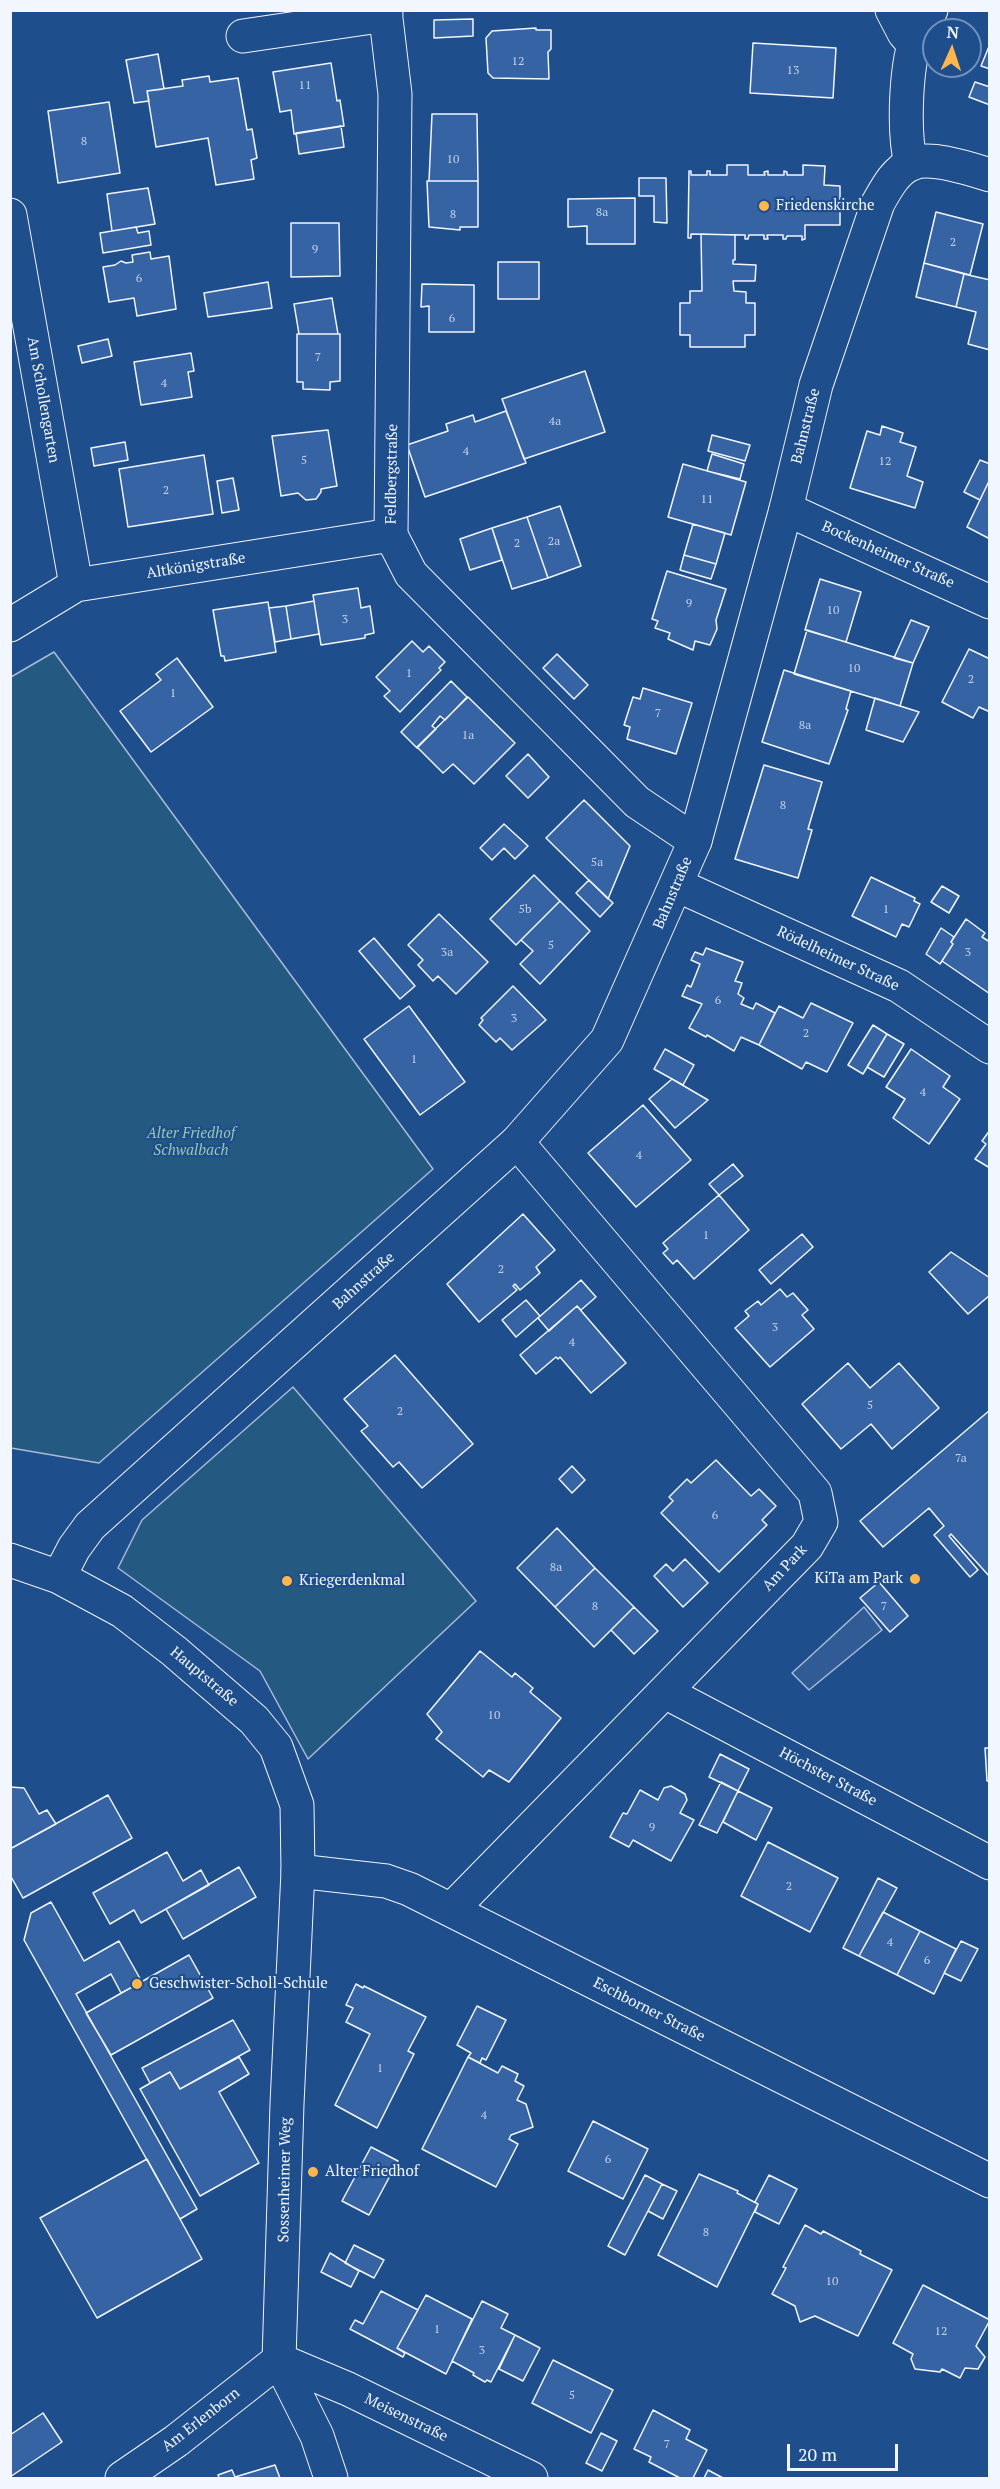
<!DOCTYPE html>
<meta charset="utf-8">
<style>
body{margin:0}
#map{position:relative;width:1000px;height:2489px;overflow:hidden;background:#1f4e8c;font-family:"PT Serif",serif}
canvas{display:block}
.frame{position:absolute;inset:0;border:12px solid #f2f6ff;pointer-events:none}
.north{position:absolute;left:922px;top:18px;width:60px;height:60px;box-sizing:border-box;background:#1f4e8c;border:2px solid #7391ba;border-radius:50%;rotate:3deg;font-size:16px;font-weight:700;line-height:24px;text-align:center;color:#f2f6ff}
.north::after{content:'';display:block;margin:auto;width:21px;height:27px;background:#ffb74d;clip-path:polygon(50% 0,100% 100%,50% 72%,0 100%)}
.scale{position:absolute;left:787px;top:2444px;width:111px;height:27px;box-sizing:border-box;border:3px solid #f2f6ff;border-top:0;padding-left:8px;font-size:18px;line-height:21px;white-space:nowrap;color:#f2f6ff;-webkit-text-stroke:4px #1f4e8c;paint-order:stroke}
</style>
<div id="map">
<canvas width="1000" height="2489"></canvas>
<div class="frame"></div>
<div class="north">N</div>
<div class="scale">20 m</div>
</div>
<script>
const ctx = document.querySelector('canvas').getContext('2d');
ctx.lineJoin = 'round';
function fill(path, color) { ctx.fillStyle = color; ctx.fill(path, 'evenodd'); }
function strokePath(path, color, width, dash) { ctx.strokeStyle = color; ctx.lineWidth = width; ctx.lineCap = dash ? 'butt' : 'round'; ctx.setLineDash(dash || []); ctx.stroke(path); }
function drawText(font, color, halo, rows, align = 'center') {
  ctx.font = font + ' "PT Serif",serif'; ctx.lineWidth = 4.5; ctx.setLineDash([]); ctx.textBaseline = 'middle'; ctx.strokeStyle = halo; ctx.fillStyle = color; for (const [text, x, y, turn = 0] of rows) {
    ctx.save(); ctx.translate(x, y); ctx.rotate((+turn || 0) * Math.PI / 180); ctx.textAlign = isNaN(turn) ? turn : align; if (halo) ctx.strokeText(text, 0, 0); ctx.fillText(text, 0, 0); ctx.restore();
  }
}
const green = new Path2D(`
 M54 652 433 1169 99 1463 11 1448V677Z
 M293 1387 476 1601 308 1759 260 1671 118 1568 142 1520Z`);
fill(green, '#245a82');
strokePath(green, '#a8bbd7', 1.5);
const parking = new Path2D(`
 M864 1607 882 1630 809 1690 792 1673Z`);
fill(parking, '#305b95');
strokePath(parking, '#a8bbd7', 1.5);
const building = new Path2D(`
 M473 19V36L434 38V20Z
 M536 28V30H551V49L548 52 549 79 493 78 488 73 486 38 492 31Z
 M753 43 836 48 833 98 750 93Z
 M990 44V69L981 66Z
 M158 54 164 89 147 91 149 101 134 103 126 60Z
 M331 63 337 101 340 100 344 126 294 134 291 110 280 112 273 72Z
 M209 76 210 82 238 78 247 130 252 129 257 158 251 160 254 179 216 185 208 138 156 147 147 91 183 86 182 80Z
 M975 82 990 87V105L969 97Z
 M109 102 120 173 58 183 48 111Z
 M432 114H477L478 181H429Z
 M341 126 344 147 299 154 296 133Z
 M727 165H748V175H765L764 172 768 171V175H784V171L787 172V175H803V165L825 166 824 185 840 186V225H805V239L802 240V236H787L786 239H783V235H767L768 239H764V235H749L748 239H745V235L691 234V238H688L689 171H691V175H707V171H710V175H727Z
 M639 178H666L667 223 654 222V196H639Z
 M427 181H478V227H460V230L429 227Z
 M148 188 155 224 112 231 107 194Z
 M635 198V244H587V226L568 227V199Z
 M936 212 983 224 970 275 924 263Z
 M291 223H339L340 276 291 277Z
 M136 227 138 233 149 231 151 245 103 253 100 233Z
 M701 234 735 235V260H733V264L756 265 755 281H733L734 291 746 292V303H755V335H745V347H690V335H680V303H690V291H702Z
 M150 252 151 259 169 256 176 309 137 316 134 298 109 302 103 267 115 265 121 261 126 263 133 262 132 255Z
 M498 262H539V299H498Z
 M924 263 964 274 956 307 916 297Z
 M964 274 990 280V350L968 344 976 312 956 307Z
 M268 282 272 308 208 317 204 293Z
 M422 284 474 285V332H429V306L421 307Z
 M332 298 338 334H299L294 304Z
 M297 334H340V381L330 382V390L303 389V382H297Z
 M108 339 112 356 82 363 78 346Z
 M191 353 194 371 188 372 192 397 141 405 134 362Z
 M585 371 605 432 524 459 502 399Z
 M506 411 526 463 425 497 407 445 448 431 446 424 473 415 475 422Z
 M882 426 903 433 900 442 916 447 907 476 923 482 915 508 850 488 867 431 880 435Z
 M328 430 337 486 321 489V492L316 499 306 500 298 493 281 496 272 436Z
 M712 435 750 445 745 461 708 451Z
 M125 442 128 460 94 466 91 448Z
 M712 454 744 464 740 479 707 471Z
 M204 455 213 514 128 527 119 469Z
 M980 460 990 464V479L980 500 964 492Z
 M683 464 746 482 731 535 668 517Z
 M233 478 239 510 222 513 217 481Z
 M990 479V539L967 527Z
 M560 506 581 566 548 578 527 517Z
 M527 517 548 578 512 589 492 528Z
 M693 524 725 533 716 564 684 555Z
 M492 528 502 560 470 570 460 539Z
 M684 555 716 564 711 579 680 570Z
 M667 571 726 589 716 620 717 629 710 645 695 641 693 650 668 639 670 633 655 628 658 621 652 619Z
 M820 579 861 592 846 642 805 630Z
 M358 588 361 608 370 606 374 633 365 635V638L321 645 313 595Z
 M314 601 319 634 291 639 286 606Z
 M268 602 276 652 225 661 224 656H221L213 610Z
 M286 606 291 639 275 642 269 608Z
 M911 620 929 627 913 663 894 658Z
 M807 630 913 663 900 706 794 674Z
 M412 641 423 652 429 646 445 662 439 668 441 670 400 712 384 696 390 691 376 677Z
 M969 649 990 659V712L979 707 973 718 942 702Z
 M557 654 588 685 574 699 543 668Z
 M177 658 213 707 151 752 120 711 161 680 156 674Z
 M784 670 851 691 846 709 848 710 829 764 762 742Z
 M451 681 467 697 445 720 440 716 432 726 436 729 417 748 401 732Z
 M643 688 692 703 676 754 627 739 630 727 624 725 633 697 640 699Z
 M468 697 515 743 474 784 453 764 443 773 417 747Z
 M875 698 919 712 903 742 866 730Z
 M528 754 549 777 528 798 506 776Z
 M764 765 822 782 808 829 812 830 798 878 735 859Z
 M584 800 630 846 608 899 546 838Z
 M504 824 528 846 515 859 504 848 492 860 480 848Z
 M534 875 560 901 516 945 490 919Z
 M871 877 915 898 914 901 920 904 909 927 902 924 896 937 852 916Z
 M589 880 613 903 600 917 576 893Z
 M942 886 959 896 949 913 931 902Z
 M560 901 590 931 540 984 520 964 533 951 521 940Z
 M439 914 488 962 456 994 438 976 433 981 418 965 423 960 408 945Z
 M966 919 985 933 982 937 990 942V994L942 961 953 944 951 942Z
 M941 928 954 937 951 942 953 944 940 964 926 954Z
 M374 938 415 986 400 999 359 951Z
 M706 948 743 962 735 981 742 983 738 994 744 998 741 1004 753 1009 756 1003 775 1013 759 1045 741 1037 734 1051 707 1035 706 1037 689 1028 702 1004 682 996 687 985 691 987 700 964 691 960 695 952 703 955Z
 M513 986 546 1020 512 1050 500 1038 496 1042 479 1025 483 1020 481 1018Z
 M811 1003 853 1023 827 1072 806 1062 802 1069 759 1045 779 1006 803 1018Z
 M409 1006 465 1082 420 1115 364 1039Z
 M873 1025 887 1034 863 1074 848 1065Z
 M887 1034 904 1044 884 1077 867 1067Z
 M665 1049 694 1065 683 1085 654 1069Z
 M911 1049 950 1076 943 1087 960 1099 929 1144 893 1118 905 1099 886 1087Z
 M672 1079 708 1100 675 1128 649 1099Z
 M643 1105 691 1160 636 1207 588 1153Z
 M990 1130V1168L975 1159 986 1144 982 1141Z
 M733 1164 743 1176 719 1195 709 1184Z
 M719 1195 749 1230 694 1279 677 1260 673 1264 663 1253 668 1249 663 1243Z
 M523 1214 555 1250 536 1267 540 1273 520 1290 515 1284 513 1286 517 1290 479 1322 447 1284Z
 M802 1234 813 1247 771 1284 759 1270Z
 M951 1252 990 1278V1295L968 1314 929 1272Z
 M581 1280 596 1297 581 1310 577 1306 549 1331 538 1318Z
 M780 1289 787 1297 793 1293 808 1310 802 1315 814 1329 770 1367 735 1328 749 1316 745 1311 758 1301 761 1305Z
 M526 1300 540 1316 516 1337 502 1320Z
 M577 1306 626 1363 591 1393 560 1357 558 1359 556 1357 536 1374 520 1355Z
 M395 1355 473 1444 422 1488 399 1462 393 1467 361 1431 368 1426 344 1399Z
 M848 1363 870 1388 899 1363 939 1408 892 1449 871 1424 841 1449 802 1404Z
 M990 1410V1577L951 1534 949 1536 978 1570 970 1577 934 1535 944 1526 929 1508 883 1547 860 1521Z
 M716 1460 751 1496 759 1489 776 1506 762 1520 767 1525 719 1572 661 1513 673 1501 669 1497 687 1479 691 1483Z
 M572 1466 585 1480 572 1493 559 1479Z
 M557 1528 595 1568 555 1607 517 1568Z
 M685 1559 708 1583 683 1607 654 1576 666 1564 673 1571Z
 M595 1568 634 1607 594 1647 555 1607Z
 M879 1582 908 1616 890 1632 860 1598Z
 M634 1607 658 1631 634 1654 611 1630Z
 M480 1651 512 1677 515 1673 533 1688 530 1692 561 1718 509 1782 489 1770 483 1777 436 1739 442 1732 427 1714Z
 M985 1748H990V1781H987Z
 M720 1754 749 1769 738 1791 709 1777Z
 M721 1782 738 1791 717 1833 699 1825Z
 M671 1786 685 1794 687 1800 680 1813 694 1820 671 1861 633 1840 629 1847 610 1837 623 1813 627 1814 640 1790 658 1800 664 1788Z
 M10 1787 24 1788 39 1814 47 1810 56 1824 10 1849Z
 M738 1791 772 1808 756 1840 723 1822Z
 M108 1795 132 1838 23 1898 10 1875V1849Z
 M768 1842 838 1878 810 1932 741 1896Z
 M167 1852 183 1881 201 1870 209 1885 141 1923 134 1910 110 1924 93 1893Z
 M239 1867 256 1897 183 1939 166 1909Z
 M878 1878 897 1888 859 1956 843 1948Z
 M51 1902 84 1961 119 1941 142 1982 121 1993 111 1974 76 1994 197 2209 180 2219 24 1940 31 1913Z
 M883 1912 920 1931 897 1975 859 1956Z
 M920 1931 956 1949 934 1994 897 1975Z
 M961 1941 978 1949 961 1981 944 1973Z
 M189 1955 213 1998 111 2055 86 2013Z
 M356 1984 363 1988 364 1986 426 2017 408 2051 414 2054 377 2128 335 2105 370 2034 346 2022 353 2008 346 2005Z
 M477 2006 506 2020 486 2060 482 2058 480 2063 468 2057 471 2053 457 2045Z
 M233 2020 250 2050 180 2089 170 2072 150 2083 142 2068Z
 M239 2057 249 2074 219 2092 259 2163 200 2196 140 2089 170 2072 180 2089Z
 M468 2057 498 2073 502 2066 518 2074 515 2081 524 2086 517 2100 526 2104 533 2127 511 2135 509 2139 518 2144 496 2187 422 2149Z
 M593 2121 648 2149 623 2199 568 2171Z
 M371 2147 398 2161 369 2215 342 2201Z
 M147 2159 202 2259 97 2318 40 2218Z
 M699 2174 738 2191 737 2193 758 2204 717 2287 658 2255Z
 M645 2175 662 2184 625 2255 608 2246Z
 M769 2175 797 2189 779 2224 755 2212 758 2204 755 2202Z
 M662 2184 677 2191 663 2219 648 2211Z
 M805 2225 821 2234 823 2231 861 2251 860 2254 892 2270 858 2336 815 2316 800 2322 795 2306 772 2294 786 2268 783 2267Z
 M354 2245 384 2260 374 2278 345 2263Z
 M330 2253 359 2271 351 2287 321 2272Z
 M923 2285 990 2320 976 2346 985 2357 978 2369 965 2368 960 2378 942 2369 940 2372 915 2369 911 2359 913 2354 893 2343Z
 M381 2291 418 2310 397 2348 405 2353 403 2357 350 2329 355 2320 363 2324Z
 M426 2295 472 2319 446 2374 397 2348Z
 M482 2301 508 2314 501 2328 515 2335 491 2382 487 2380 485 2382 473 2375 474 2373 452 2361Z
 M515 2335 540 2348 523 2381 499 2369Z
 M553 2360 613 2390 591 2433 532 2403Z
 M653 2410 690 2430 686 2439 707 2450 693 2478H680L649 2462 651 2457 634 2449Z
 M43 2413 62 2442 10 2477V2435Z
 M601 2433 617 2441 602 2471 586 2463Z
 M275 2465 280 2478H219L218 2475 232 2470 235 2477Z
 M708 2470 723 2478H704Z`);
fill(building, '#3563a3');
strokePath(building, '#f2f6ff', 1.5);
const street = new Path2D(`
 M385 10 395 94 391 535 411 574 637 802 695 841
 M892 10 904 33 914 45
 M243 36 386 15
 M911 164C903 132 905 60 919 31 922 24 927 17 931 10
 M10 215 76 585
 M786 509 990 602
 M10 625 76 585 391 535
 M677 885 899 986 990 1047
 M665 1692 990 1863
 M298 1871 287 2104 279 2360 317 2436 331 2478
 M452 1909 807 1546 821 1522 815 1493 517 1142
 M279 2360 348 2389 531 2478
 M122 2478 176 2441 279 2360`);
const secondary = new Path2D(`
 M10 1560 59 1577 122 1611 174 1651 254 1720 276 1747 297 1805 298 1871 386 1881 409 1889 990 2181
 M59 1577 74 1548 90 1526 517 1142 607 1040 695 841 786 509 816 385 878 203C886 189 895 171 911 164 930 155 970 169 990 175`);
strokePath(street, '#f2f6ff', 35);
strokePath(secondary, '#f2f6ff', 35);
strokePath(street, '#1f4e8c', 33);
strokePath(secondary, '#1f4e8c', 33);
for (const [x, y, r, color] of [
 [764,206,6,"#ffb74d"],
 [915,1579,6,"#ffb74d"],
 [287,1581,6,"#ffb74d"],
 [137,1984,6,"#ffb74d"],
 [313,2172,6,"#ffb74d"]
]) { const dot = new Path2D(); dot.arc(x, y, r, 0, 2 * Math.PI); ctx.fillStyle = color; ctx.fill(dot); strokePath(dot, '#1f4e8c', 2); }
drawText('12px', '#c3d1e8', null, [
 ["12",518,62],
 ["13",793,71],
 ["11",305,86],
 ["8",84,142],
 ["10",453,160],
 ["8a",602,213],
 ["8",453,215],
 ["2",953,243],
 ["9",315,250],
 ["6",139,279],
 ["6",452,319],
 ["7",318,358],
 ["4",164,384],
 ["4a",555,422],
 ["4",466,452],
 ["5",304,461],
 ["12",885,462],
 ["2",166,491],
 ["11",707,500],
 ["2a",554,542],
 ["2",517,544],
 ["9",689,604],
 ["10",833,611],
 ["3",345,620],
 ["10",854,669],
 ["1",409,674],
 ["2",971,680],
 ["1",173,694],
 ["7",658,714],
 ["8a",805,726],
 ["1a",468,736],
 ["8",783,806],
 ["5a",597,863],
 ["5b",525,910],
 ["1",886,910],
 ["5",551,946],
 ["3a",447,953],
 ["3",968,953],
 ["6",718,1001],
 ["3",514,1019],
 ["2",806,1034],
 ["1",414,1060],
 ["4",923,1093],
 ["4",639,1156],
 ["1",706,1236],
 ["2",501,1270],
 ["3",775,1328],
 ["4",572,1343],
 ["5",870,1406],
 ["2",400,1412],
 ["7a",961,1459],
 ["6",715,1516],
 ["8a",556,1568],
 ["8",595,1607],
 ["7",884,1607],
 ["10",494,1716],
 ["9",652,1828],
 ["2",789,1887],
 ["4",890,1943],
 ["6",927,1961],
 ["1",380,2069],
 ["4",484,2116],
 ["6",608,2160],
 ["8",706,2233],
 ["10",832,2282],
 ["1",437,2330],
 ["12",941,2332],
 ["3",482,2351],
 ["5",572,2396],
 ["7",667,2445]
]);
drawText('15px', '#f2f6ff', '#1f4e8c', [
 ["Friedenskirche",776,206],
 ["KiTa am Park",903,1579,"right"],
 ["Kriegerdenkmal",299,1581],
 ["Geschwister-Scholl-Schule",149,1984],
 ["Alter Friedhof",325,2172]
], 'left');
drawText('15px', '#f2f6ff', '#1f4e8c', [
 ["Am Schollengarten",43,400,80],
 ["Bahnstraße",806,426,-76],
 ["Feldbergstraße",392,474,-89],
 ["Bockenheimer Straße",888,555,24],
 ["Altkönigstraße",196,566,-9],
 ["Bahnstraße",673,893,-67],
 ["Rödelheimer Straße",838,959,25],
 ["Bahnstraße",364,1281,-42],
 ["Am Park",785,1568,-47],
 ["Hauptstraße",204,1677,40],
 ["Höchster Straße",828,1777,28],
 ["Eschborner Straße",649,2010,27],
 ["Sossenheimer Weg",285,2180,-89],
 ["Meisenstraße",406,2418,26],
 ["Am Erlenborn",201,2420,-38]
]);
drawText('italic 15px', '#97c8a6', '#1f4e8c', [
 ["Alter Friedhof",191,1134],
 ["Schwalbach",191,1151]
]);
</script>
